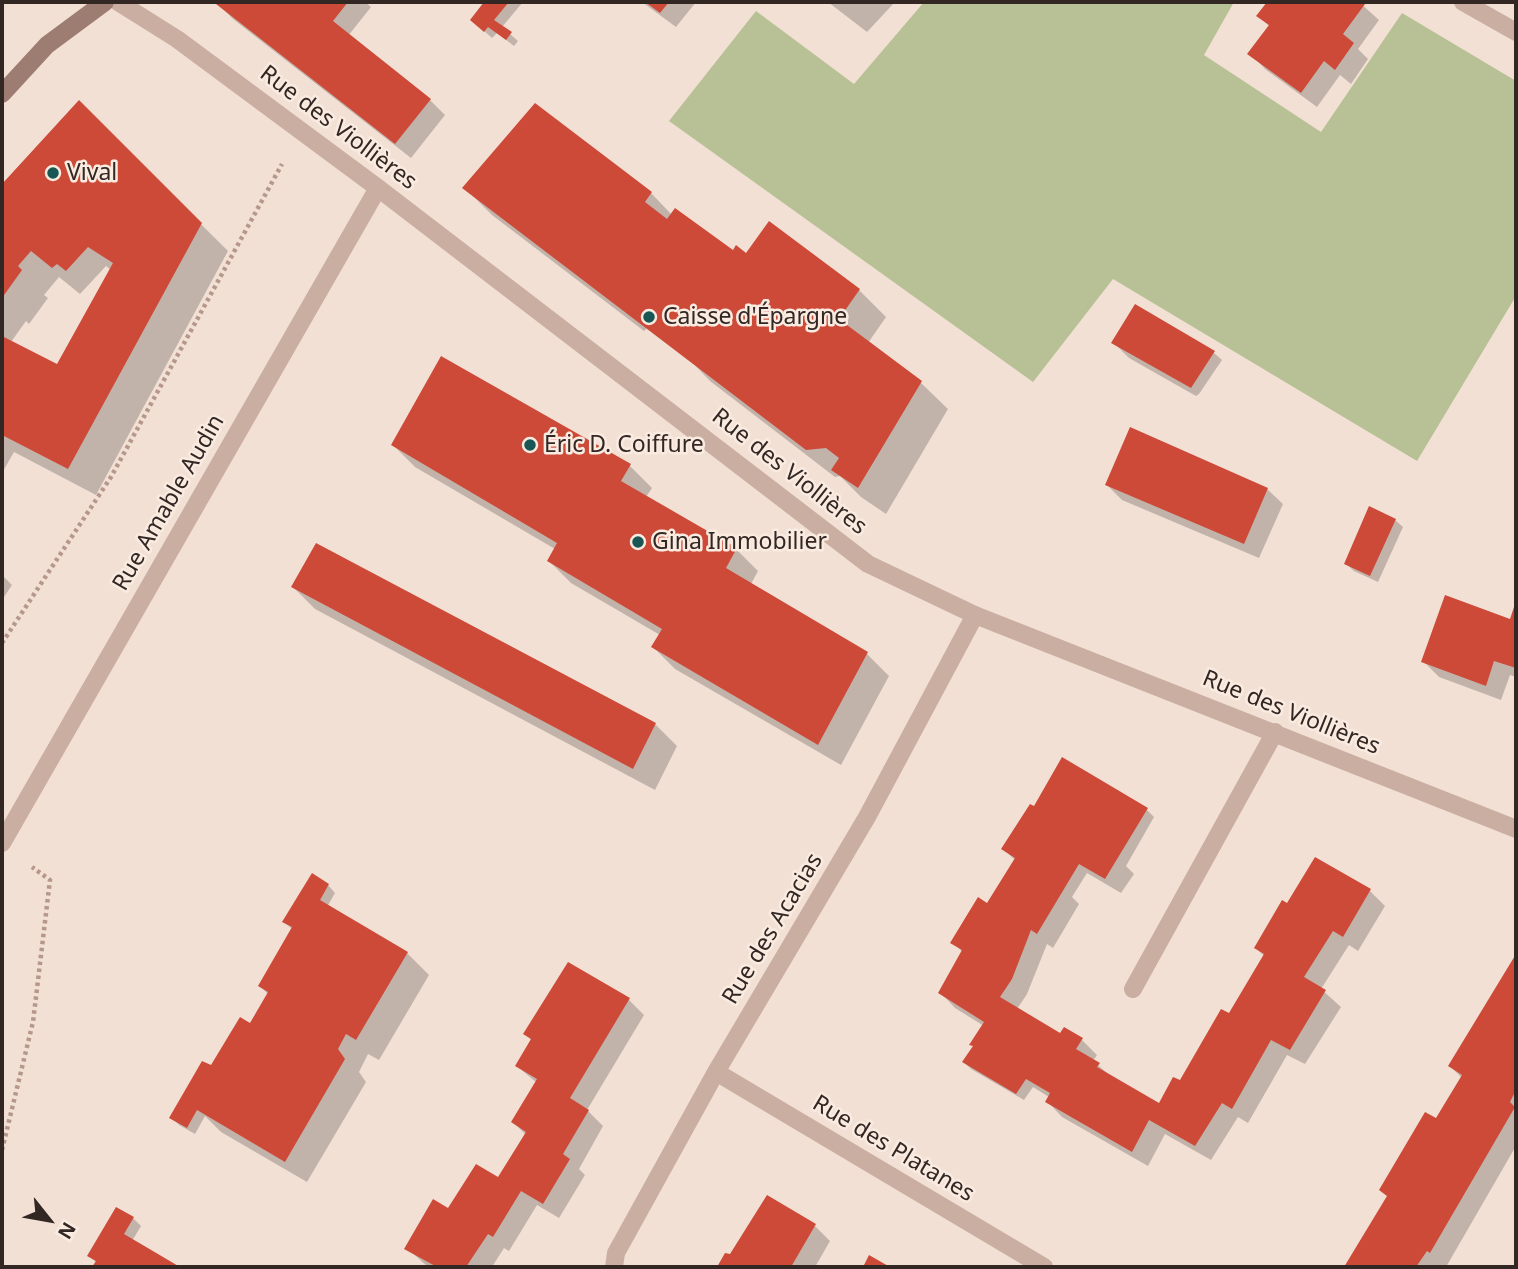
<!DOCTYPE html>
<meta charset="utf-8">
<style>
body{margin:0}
#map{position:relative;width:1518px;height:1269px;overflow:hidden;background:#f2e0d5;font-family:"Noto Sans",sans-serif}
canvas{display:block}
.frame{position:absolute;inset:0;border:4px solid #332724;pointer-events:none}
.north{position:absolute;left:14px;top:1185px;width:70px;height:70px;-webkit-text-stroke:5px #faebe1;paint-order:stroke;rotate:121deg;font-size:19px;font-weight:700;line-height:28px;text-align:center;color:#332724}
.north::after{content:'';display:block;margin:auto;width:24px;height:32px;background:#332724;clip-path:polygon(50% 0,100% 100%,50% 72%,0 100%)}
</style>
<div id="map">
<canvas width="1518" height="1269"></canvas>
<div class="frame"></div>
<div class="north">N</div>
</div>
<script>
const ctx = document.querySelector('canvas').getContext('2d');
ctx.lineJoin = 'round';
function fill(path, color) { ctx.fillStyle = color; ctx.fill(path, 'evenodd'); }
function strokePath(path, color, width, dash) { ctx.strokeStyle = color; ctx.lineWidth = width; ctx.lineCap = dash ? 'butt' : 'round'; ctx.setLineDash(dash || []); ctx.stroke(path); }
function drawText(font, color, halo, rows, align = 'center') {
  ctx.font = font + ' "Noto Sans",sans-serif'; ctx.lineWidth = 5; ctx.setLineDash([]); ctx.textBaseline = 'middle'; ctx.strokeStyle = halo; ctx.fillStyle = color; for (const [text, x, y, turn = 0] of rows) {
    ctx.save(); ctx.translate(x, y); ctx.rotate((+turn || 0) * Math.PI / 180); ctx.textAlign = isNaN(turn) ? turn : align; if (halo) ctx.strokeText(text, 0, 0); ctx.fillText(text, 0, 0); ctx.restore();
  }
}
fill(new Path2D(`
 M924 2H1234L1204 55 1321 132 1402 13 1516 81V296L1417 461 1113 279 1033 382 669 121 756 11 854 84Z`), '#b8c195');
fill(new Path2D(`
 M220 2H365L371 7 348 36 430 100 445 115 411 158 233 19 218 4Z
 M486 2H523L502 27 518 41 514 46 497 33 492 38 472 20Z
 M642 2H696L676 27Z
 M828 2H895L867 32Z
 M1269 2H1359L1379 20 1358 49 1368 59 1351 84 1340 75 1317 107 1265 69 1250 53 1270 27 1259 16Z
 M79 103 228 251 96 495 14 452 2 473V186ZM106 266 111 270 57 366 11 342 26 321 29 324 48 298 44 295 59 277 80 294Z
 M465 188 651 193 672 215 733 252 859 290 886 317 868 343 920 382 948 409 886 514 861 497 840 476 835 477 710 381 691 361 647 328 644 331 492 215Z
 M1135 306 1214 353 1222 360 1199 394 1196 396 1129 358 1114 343Z
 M393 445 630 466 652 488 646 497 736 549 758 571 751 584 867 654 889 676 841 765 675 669 653 647 660 635 571 583 549 561 555 549 415 467Z
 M1107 485 1267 489 1283 504 1259 558 1122 500Z
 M1395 520 1403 527 1378 582 1354 571 1346 564Z
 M317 545 655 724 677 746 655 790 315 609 293 587Z
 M2 575 12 585 2 600Z
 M1516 605V677L1510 675 1501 700 1439 677 1423 661 1511 621Z
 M1147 810 1154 817 1126 866 1134 874 1121 893 1087 873 1072 897 1079 904 1053 948 1047 944 1027 994 1017 1009 1061 1035 1082 1040 1097 1055 1093 1061 1113 1078 1159 1105 1237 1021 1265 957 1256 948 1288 906 1370 891 1385 906 1358 951 1349 945 1321 989 1341 1007 1305 1064 1287 1055 1248 1123 1238 1117 1211 1160 1165 1134 1148 1166 1062 1117 1047 1101 1049 1097 1033 1087 1024 1100 971 1069 964 1062 975 1048 971 1044 984 1026 955 1008 940 992 963 953 953 942 988 905 1016 861 1003 849Z
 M328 885 335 893 327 907 407 953 429 975 379 1060 368 1054 359 1072 366 1082 307 1182 221 1132 205 1116 195 1134 179 1125 171 1117 219 1072 269 995 260 986 293 930 284 922Z
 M1516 957V1146L1446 1267H1346L1388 1197 1381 1190 1437 1121 1462 1078 1450 1066Z
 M568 965 629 1000 644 1015 587 1110 603 1126 579 1169 585 1175 559 1218 537 1205 509 1251 504 1248 492 1267H428L407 1248 449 1210 499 1180 526 1135 513 1122 537 1083 517 1066 532 1041 526 1034Z
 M133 1218 141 1226 132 1241 176 1267H94L97 1263 89 1256Z
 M815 1226 830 1241 815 1267H719L726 1255 730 1257Z`), '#0003');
fill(new Path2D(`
 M218 2H348L333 21 431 99 395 144 216 4Z
 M484 2H509L494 20 512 32 506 40 488 27 484 32 470 20Z
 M645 2H669L660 13Z
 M1267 2H1362L1365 4 1343 34 1354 43 1335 70 1324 61 1301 93 1247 54 1269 25 1256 16Z
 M79 100 202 223 68 469 2 435V336L57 364 113 263 88 247 66 271 57 264 52 268 31 251 18 266 22 270 2 298V184Z
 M535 103 652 192 645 202 667 219 675 208 733 250 736 245 746 253 769 221 860 289 839 319 922 381 858 488 831 470 839 458 826 448 806 450 462 188Z
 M1135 304 1215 351 1191 388 1111 343Z
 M441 356 631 464 621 481 737 548 726 568 868 652 818 745 651 647 662 629 547 561 557 543 391 445Z
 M1130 427 1268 488 1244 544 1105 485Z
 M1369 506 1396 519 1370 576 1344 564Z
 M316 543 656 723 633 769 291 587Z
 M1445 595 1510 619 1516 601V668L1494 661 1486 686 1421 662Z
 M1062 757 1148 808 1105 879 1079 864 1037 934 1031 930 1012 979 1000 997 1060 1033 1064 1027 1083 1038 1076 1049 1100 1063 1097 1067 1159 1103 1173 1077 1180 1080 1221 1009 1229 1013 1264 954 1254 948 1282 900 1287 903 1315 857 1371 889 1343 937 1333 931 1304 977 1326 990 1290 1050 1271 1040 1232 1109 1222 1103 1195 1146 1149 1120 1132 1152 1045 1102 1050 1093 1026 1079 1016 1094 962 1062 973 1046 969 1045 984 1022 938 993 962 950 950 943 978 897 987 903 1015 858 1001 849 1030 804 1034 806Z
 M312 873 329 884 320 900 408 952 356 1040 346 1034 338 1049 345 1059 285 1162 197 1110 187 1128 169 1118 202 1061 211 1065 240 1017 250 1023 268 992 258 986 292 927 282 922Z
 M1516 954V1090L1510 1102 1515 1107 1430 1253 1427 1251 1416 1267H1344L1387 1196 1379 1190 1425 1112 1436 1118 1462 1075 1448 1066Z
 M568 962 630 998 570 1098 589 1110 563 1154 570 1159 543 1204 521 1191 493 1237 488 1234 466 1267H437L404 1249 433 1199 448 1208 476 1164 498 1177 526 1132 511 1122 537 1079 515 1066 531 1039 523 1034Z
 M767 1195 816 1224 791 1267H717L725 1253 730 1254Z
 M116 1207 134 1217 124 1234 180 1267H92L96 1261 87 1256Z
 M869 1255 890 1267H863Z`), '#cd4938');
strokePath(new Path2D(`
 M2 643 111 477 282 164
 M2 1150 33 1022 50 880 32 867`), '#b6988b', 4.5, [3.5, 3.5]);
strokePath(new Path2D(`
 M118 2 177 39 378 188 868 564 975 615 1516 829
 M1463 2 1516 32
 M2 843 378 188
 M1133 989 1275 732
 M716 1072 1044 1267
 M614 1267 616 1253 716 1072 867 817 975 615`), '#caaea1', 18);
strokePath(new Path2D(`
 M2 94 47 45 105 2`), '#9d7c72', 18);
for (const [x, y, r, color] of [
 [53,173,7,"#185753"],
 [649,317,7,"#185753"],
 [530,445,7,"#185753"],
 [638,542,7,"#185753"]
]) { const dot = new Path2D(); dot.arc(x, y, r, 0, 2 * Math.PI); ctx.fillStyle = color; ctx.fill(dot); strokePath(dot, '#faebe1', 2.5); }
drawText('23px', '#332724', '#faebe1', [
 ["Rue des Viollières",338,128,37],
 ["Rue des Viollières",789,472,38],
 ["Rue Amable Audin",169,503,-60],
 ["Rue des Viollières",1291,713,22],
 ["Rue des Acacias",773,929,-59],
 ["Rue des Platanes",893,1149,31]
]);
drawText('23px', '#332724', '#faebe1', [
 ["Vival",67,173],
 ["Caisse d'Épargne",663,317],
 ["Éric D. Coiffure",544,445],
 ["Gina Immobilier",652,542]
], 'left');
</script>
